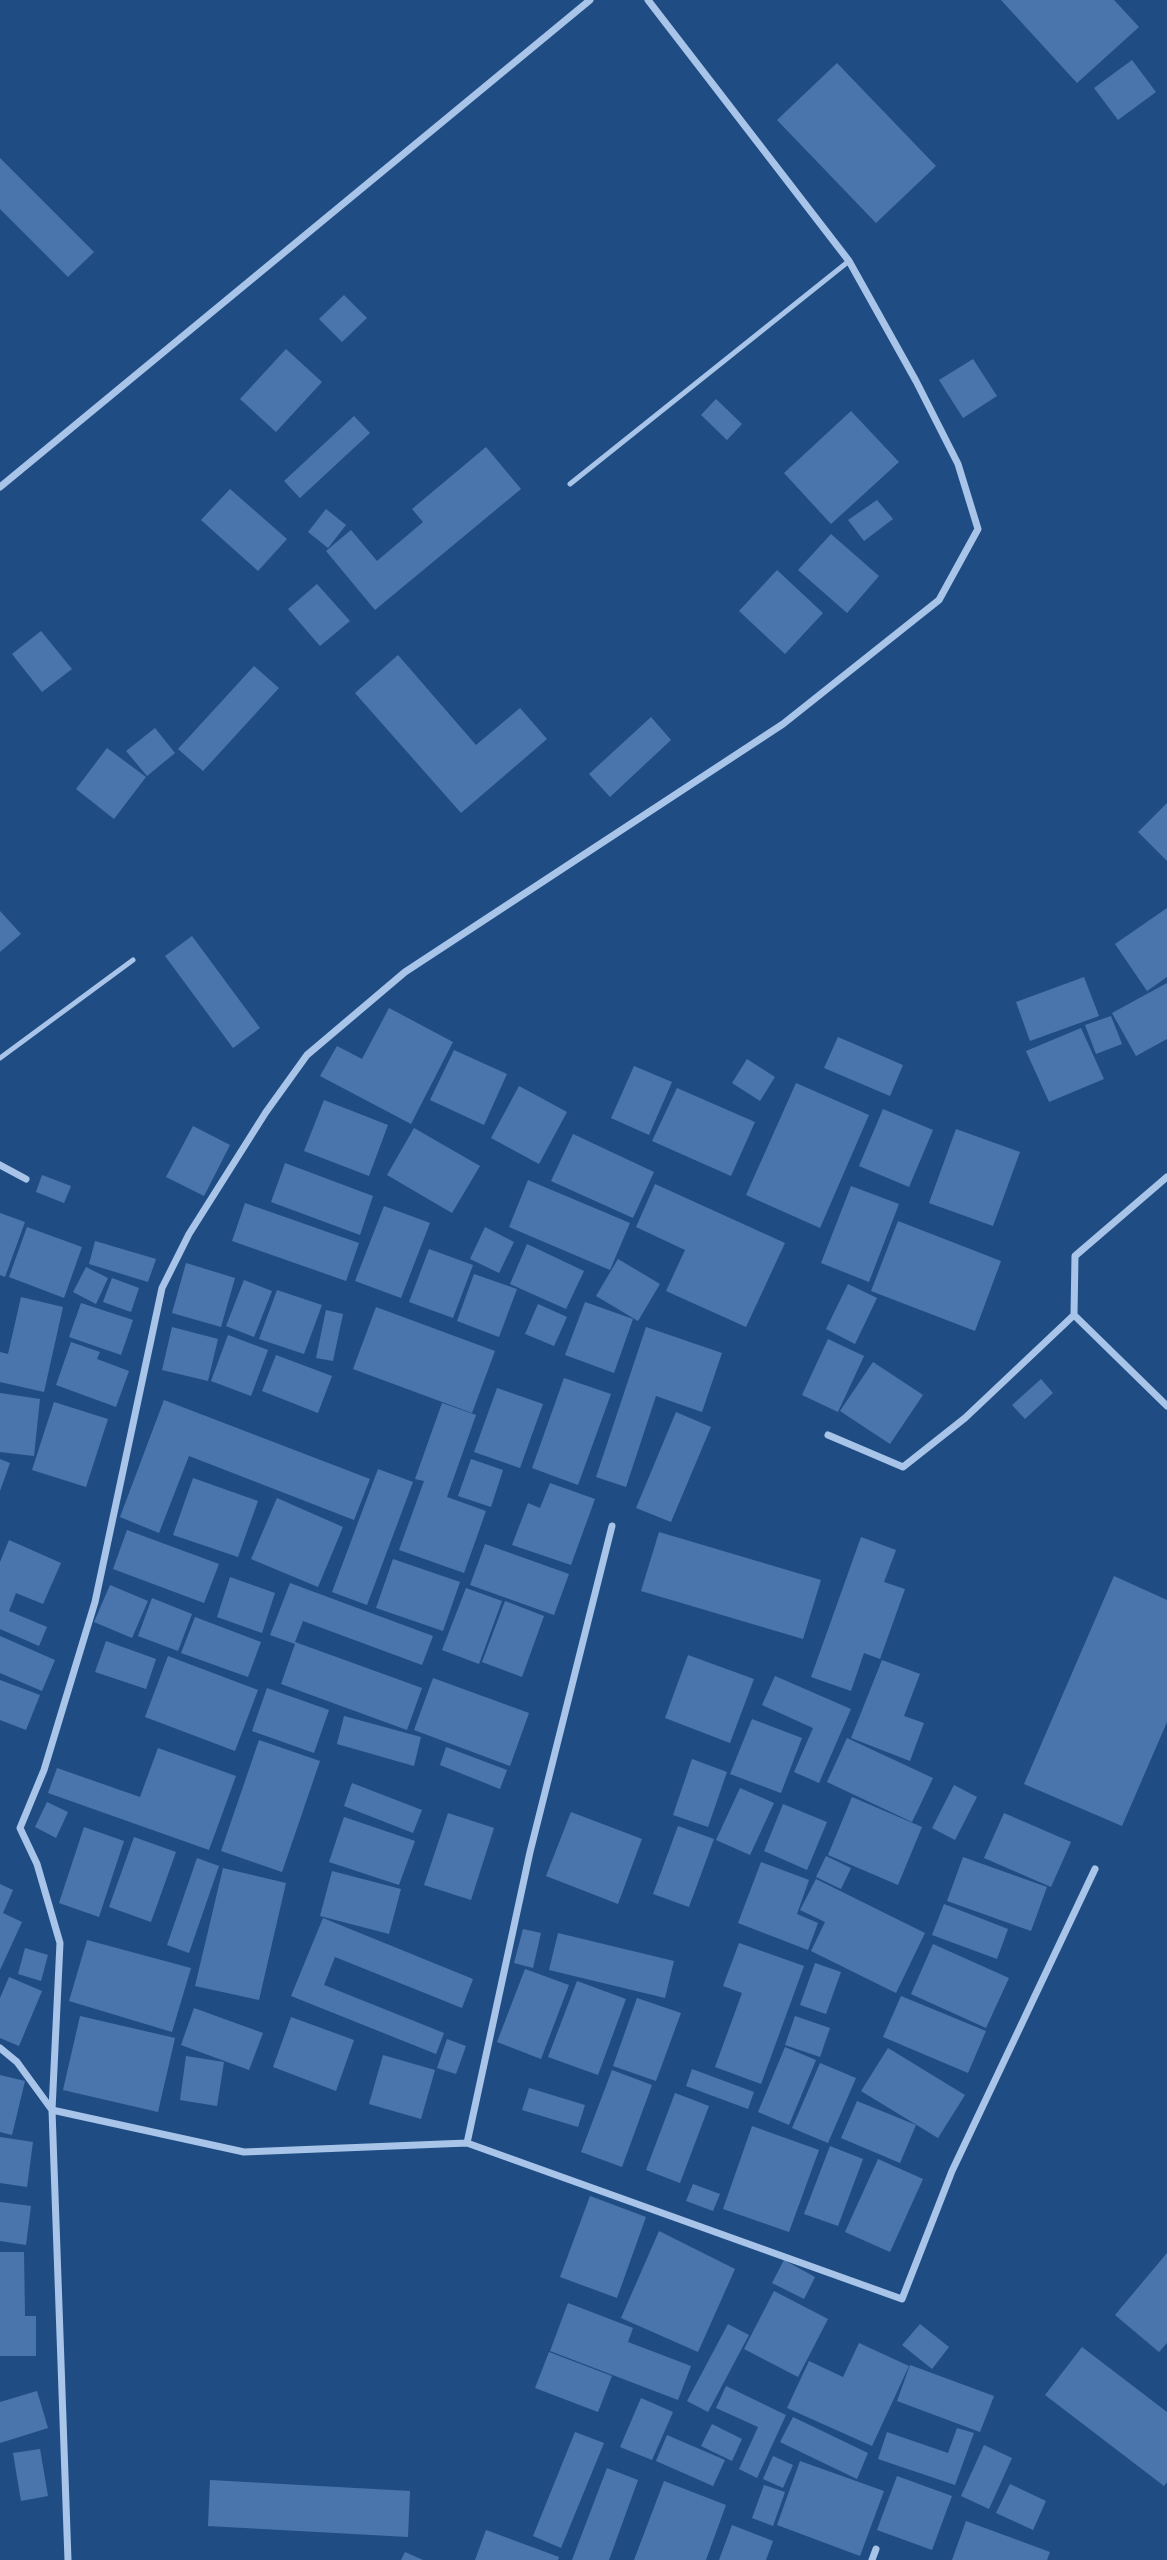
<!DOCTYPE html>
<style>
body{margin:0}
canvas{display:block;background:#204c84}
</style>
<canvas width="1167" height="2560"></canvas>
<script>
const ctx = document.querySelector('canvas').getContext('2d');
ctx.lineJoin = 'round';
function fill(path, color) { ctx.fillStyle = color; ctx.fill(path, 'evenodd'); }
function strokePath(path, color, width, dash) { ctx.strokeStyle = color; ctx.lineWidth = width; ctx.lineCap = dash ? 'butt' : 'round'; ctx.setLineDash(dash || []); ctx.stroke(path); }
fill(new Path2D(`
 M1001 0H1114L1139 27 1077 83Z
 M1132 60 1156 92 1118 120 1094 88Z
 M837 63 936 166 876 223 777 120Z
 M0 158 94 252 68 277 0 209Z
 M344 295 367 318 342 342 319 319Z
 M286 349 322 382 276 432 240 399Z
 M973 359 997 396 963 418 939 380Z
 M716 399 742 424 727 440 701 415Z
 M851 411 899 462 831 524 784 473Z
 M354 416 370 433 300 498 284 481Z
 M486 447 521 489 375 610 326 551 351 530 377 561 423 522 412 509Z
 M230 489 287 539 258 571 201 520Z
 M877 500 893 519 864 541 848 520Z
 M326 509 346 525 328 548 308 532Z
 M831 534 879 576 847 613 798 570Z
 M777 570 823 613 785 654 739 611Z
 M317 584 350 621 320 646 288 609Z
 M41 631 72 669 42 692 12 654Z
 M398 655 476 745 520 708 547 739 461 813 355 693Z
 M254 666 279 688 203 771 178 749Z
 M651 717 671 740 610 797 589 774Z
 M155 728 175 753 147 776 126 751Z
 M107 748 146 777 114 819 76 789Z
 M1167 803V861L1138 832Z
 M1167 908V977L1147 991 1115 944Z
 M0 911 21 934 0 952Z
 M192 936 260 1028 233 1048 165 956Z
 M1084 977 1099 1016 1030 1041 1016 1002Z
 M1167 983V1039L1136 1056 1112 1013Z
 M389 1008 453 1042 411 1124 320 1076 337 1046 362 1059Z
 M1111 1016 1122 1044 1096 1054 1085 1025Z
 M1081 1028 1104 1079 1049 1102 1026 1051Z
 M838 1037 903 1065 890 1096 824 1068Z
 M454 1050 507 1074 484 1125 430 1100Z
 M747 1059 775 1077 760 1101 732 1083Z
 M634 1066 672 1082 649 1135 611 1118Z
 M796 1083 869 1115 820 1228 746 1195Z
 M519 1086 567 1112 539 1164 491 1138Z
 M677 1088 755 1122 731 1176 652 1141Z
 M324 1100 388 1125 369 1176 304 1151Z
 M883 1109 933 1130 909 1187 859 1166Z
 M193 1126 230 1145 204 1196 166 1177Z
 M414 1128 480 1166 452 1213 387 1175Z
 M956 1129 1020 1152 993 1226 929 1203Z
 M573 1134 654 1172 633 1218 551 1181Z
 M285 1163 373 1196 360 1235 271 1202Z
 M42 1175 71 1186 64 1203 36 1192Z
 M528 1180 630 1223 610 1270 509 1227Z
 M655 1184 785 1243 746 1327 666 1291 685 1250 636 1227Z
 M851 1186 899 1204 869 1282 821 1263Z
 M245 1203 359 1243 346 1281 232 1241Z
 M384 1206 430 1223 401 1298 355 1281Z
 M0 1213 25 1222 5 1277 0 1275Z
 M898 1221 1001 1261 975 1331 871 1291Z
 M27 1227 82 1247 64 1298 9 1277Z
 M485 1227 514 1242 499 1273 470 1259Z
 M95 1241 156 1259 148 1282 89 1264Z
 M527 1244 584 1271 566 1309 510 1284Z
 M429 1249 473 1265 453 1318 409 1302Z
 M618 1259 660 1284 638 1321 596 1296Z
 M186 1263 235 1278 221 1327 172 1313Z
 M86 1267 108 1278 96 1304 73 1292Z
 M474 1274 517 1289 499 1337 457 1321Z
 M112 1278 139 1288 131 1312 103 1302Z
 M244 1280 272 1291 254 1337 226 1326Z
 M848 1284 877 1298 855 1344 826 1329Z
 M277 1290 322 1305 304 1354 259 1339Z
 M21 1297 63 1307 44 1392 0 1382V1352L8 1354Z
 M585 1302 633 1319 614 1373 565 1355Z
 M81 1303 133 1320 121 1355 69 1337Z
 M538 1304 567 1317 554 1346 525 1334Z
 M376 1307 495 1351 472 1413 353 1369Z
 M326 1310 343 1314 333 1361 316 1358Z
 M172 1327 218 1339 208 1381 162 1370Z
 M646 1327 722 1353 702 1412 656 1396 626 1487 596 1477Z
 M228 1335 268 1350 251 1396 211 1381Z
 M828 1339 864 1356 838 1412 802 1395Z
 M71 1342 100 1352 97 1359 129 1371 116 1407 56 1385Z
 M276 1355 332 1376 318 1413 262 1391Z
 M873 1362 923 1395 890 1444 840 1411Z
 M564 1378 611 1394 578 1485 532 1468Z
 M1041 1379 1053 1393 1025 1419 1012 1405Z
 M497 1388 543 1404 520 1468 474 1452Z
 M0 1393 40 1399 34 1456 0 1452Z
 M164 1400 370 1479 354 1520 189 1456 159 1533 120 1517Z
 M54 1402 108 1419 86 1487 32 1470Z
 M442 1403 476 1415 447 1497 486 1511 464 1573 399 1550 424 1481 415 1479Z
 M676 1412 711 1427 671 1522 636 1508Z
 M0 1459 10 1463 0 1491Z
 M471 1459 503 1470 491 1507 458 1496Z
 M378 1469 413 1482 367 1605 332 1592Z
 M193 1478 258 1501 238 1557 173 1535Z
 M550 1483 595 1499 571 1565 512 1545 528 1503 540 1508Z
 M277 1498 343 1527 318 1587 251 1559Z
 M127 1530 219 1564 204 1603 113 1569Z
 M659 1532 821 1580 803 1639 641 1591Z
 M861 1537 896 1550 884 1582 905 1589 880 1659 864 1653 851 1691 811 1677Z
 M9 1540 61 1563 43 1604 16 1593 9 1611 47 1627 39 1646 0 1629V1562Z
 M485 1544 569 1574 554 1615 470 1585Z
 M393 1559 460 1582 443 1631 376 1608Z
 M1114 1576 1167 1600V1722L1122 1826 1024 1784Z
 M230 1577 275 1593 262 1633 217 1617Z
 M290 1583 433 1636 422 1665 303 1621 295 1642 422 1688 407 1730 281 1684 295 1644 270 1635Z
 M110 1585 148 1601 132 1638 94 1622Z
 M466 1588 502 1601 479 1664 442 1650Z
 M152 1598 192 1614 178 1651 138 1636Z
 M505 1601 544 1616 522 1677 482 1662Z
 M195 1617 261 1642 248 1677 181 1653Z
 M0 1636 55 1660 42 1691 0 1673Z
 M106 1641 156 1659 146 1689 95 1672Z
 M688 1655 754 1679 730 1743 665 1718Z
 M168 1656 258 1690 235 1751 145 1717Z
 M882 1660 920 1674 904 1716 924 1723 910 1761 851 1738Z
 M775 1676 851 1709 819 1783 794 1772 813 1728 762 1705Z
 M433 1678 529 1713 510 1766 414 1730Z
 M0 1680 40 1695 26 1730 0 1720Z
 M267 1688 329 1710 314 1753 252 1731Z
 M344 1716 421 1737 414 1766 337 1744Z
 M752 1719 802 1738 781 1793 730 1774Z
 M847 1738 933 1778 912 1822 827 1782Z
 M259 1740 320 1761 282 1872 221 1851Z
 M446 1747 507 1770 500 1789 440 1765Z
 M158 1748 236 1776 209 1850 48 1793 57 1768 140 1797Z
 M692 1759 727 1772 708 1827 673 1815Z
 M352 1783 422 1810 413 1833 344 1806Z
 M954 1785 977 1797 955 1840 932 1828Z
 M740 1788 774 1803 750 1855 716 1840Z
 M852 1797 922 1827 898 1885 828 1855Z
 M47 1802 68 1812 56 1838 35 1827Z
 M783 1804 827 1822 807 1870 764 1851Z
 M571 1812 642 1839 618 1904 546 1876Z
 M448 1813 494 1828 471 1900 424 1885Z
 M1004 1813 1071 1842 1051 1887 984 1858Z
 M344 1817 415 1841 399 1885 329 1862Z
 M678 1826 714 1839 689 1907 653 1894Z
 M84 1827 124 1841 99 1917 59 1903Z
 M134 1837 176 1852 151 1922 109 1907Z
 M826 1856 851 1868 841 1889 816 1877Z
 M963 1857 1047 1887 1031 1931 947 1901Z
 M197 1858 219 1866 189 1953 167 1945Z
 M761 1862 809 1880 797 1914 818 1923 808 1950 738 1923Z
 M223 1868 286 1883 259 2000 195 1986Z
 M332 1871 401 1889 389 1934 320 1916Z
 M816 1879 925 1933 896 1993 811 1951 825 1922 800 1910Z
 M0 1884 13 1890 3 1913 22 1922 0 1970Z
 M944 1904 1008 1929 997 1959 932 1935Z
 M323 1918 473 1979 462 2008 335 1957 324 1985 444 2033 436 2054 291 1996Z
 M523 1929 541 1933 533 1968 514 1963Z
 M558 1933 674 1961 665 1998 549 1970Z
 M87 1940 191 1968 172 2032 69 2001Z
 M739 1943 804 1966 761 2084 715 2067 742 1993 723 1986Z
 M933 1944 1009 1978 986 2028 911 1994Z
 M25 1948 48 1955 41 1981 18 1974Z
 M815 1963 841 1972 826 2014 800 2005Z
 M525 1969 569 1985 541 2059 497 2042Z
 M9 1977 42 1991 19 2046 0 2038V1998Z
 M577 1981 626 1999 598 2075 548 2057Z
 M901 1996 986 2031 968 2073 883 2037Z
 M637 1998 681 2013 656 2081 613 2066Z
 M194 2008 263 2033 249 2070 181 2045Z
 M80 2016 175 2038 158 2112 63 2090Z
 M795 2016 830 2028 820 2057 785 2045Z
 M291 2017 354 2040 336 2091 273 2067Z
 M447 2039 466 2046 456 2074 437 2068Z
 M785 2047 816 2060 789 2125 758 2112Z
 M888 2048 965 2095 938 2138 861 2091Z
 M383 2055 435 2070 421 2119 369 2104Z
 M186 2056 224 2062 217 2106 180 2100Z
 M820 2063 856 2078 828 2143 792 2128Z
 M692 2069 754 2092 748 2109 686 2086Z
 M612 2070 652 2085 622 2167 581 2152Z
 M0 2075 25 2081 12 2135 0 2132Z
 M529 2088 585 2105 578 2127 522 2110Z
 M675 2093 709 2106 680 2183 646 2170Z
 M857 2101 916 2125 900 2163 841 2138Z
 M752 2126 819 2150 789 2232 723 2209Z
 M0 2137 33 2142 27 2187 0 2183Z
 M830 2146 863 2159 838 2226 804 2214Z
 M878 2159 923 2179 890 2252 845 2232Z
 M693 2184 720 2194 713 2211 686 2201Z
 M590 2196 646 2217 617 2298 560 2277Z
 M0 2202 31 2206 26 2245 0 2241Z
 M659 2231 735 2269 698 2352 621 2318Z
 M0 2252H24L25 2316H36V2356H0Z
 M1167 2253V2343L1159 2352 1115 2315Z
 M784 2260 815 2277 804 2299 772 2283Z
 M774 2291 828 2319 798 2377 744 2349Z
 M568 2303 633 2328 628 2342 691 2366 678 2400 550 2351Z
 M728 2324 749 2335 708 2412 687 2401Z
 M920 2324 949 2347 932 2369 902 2345Z
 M859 2343 909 2366 872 2446 787 2408 809 2361 843 2377Z
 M1082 2347 1167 2412V2482L1164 2486 1045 2395Z
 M549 2352 612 2376 598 2412 535 2388Z
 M910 2365 994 2396 980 2432 897 2401Z
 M726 2386 786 2415 757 2478 739 2469 758 2427 716 2408Z
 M37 2391 48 2428 0 2443V2402Z
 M641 2398 673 2412 652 2460 620 2447Z
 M793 2417 868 2453 857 2479 780 2442Z
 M712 2424 742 2439 732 2461 701 2446Z
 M957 2428 974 2433 955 2485 878 2459 887 2432 948 2453Z
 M575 2432 604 2443 561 2548 533 2536Z
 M667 2435 725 2460 713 2486 656 2461Z
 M984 2445 1012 2458 989 2509 961 2496Z
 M40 2449 48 2496 21 2501 13 2453Z
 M773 2456 793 2465 783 2488 763 2479Z
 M800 2461 884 2491 860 2556 777 2525Z
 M607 2468 638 2480 609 2560H572Z
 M897 2476 952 2496 932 2550 877 2530Z
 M210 2480 410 2491 408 2537 208 2526Z
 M664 2481 726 2505 706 2560H634Z
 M1010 2484 1046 2501 1033 2530 996 2513Z
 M764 2485 785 2492 773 2526 752 2518Z
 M966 2521 1050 2552 1047 2560H952Z
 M732 2525 773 2541 766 2560H719Z
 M486 2530 559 2557 558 2560H475Z
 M405 2552 423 2560H401Z`), '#4975ac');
strokePath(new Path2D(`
 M570 484 849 261
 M0 1058 133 960`), '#a8c5e9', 5);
strokePath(new Path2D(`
 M0 487 590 0
 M0 1165 26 1179
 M1167 1177 1075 1256 1074 1315 1167 1406
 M828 1435 903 1467 965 1418 1074 1315
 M0 2048 17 2062 52 2110 244 2152 467 2143 902 2299 952 2171 1095 1869
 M467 2143 530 1852 612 1526
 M68 2560 52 2110 60 1943 37 1864 20 1828 44 1770 95 1602 162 1288 189 1234 266 1112 307 1055 405 972 783 724 939 600 978 529 958 464 916 381 849 261 648 0
 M872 2560 876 2549`), '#a8c5e9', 7);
</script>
